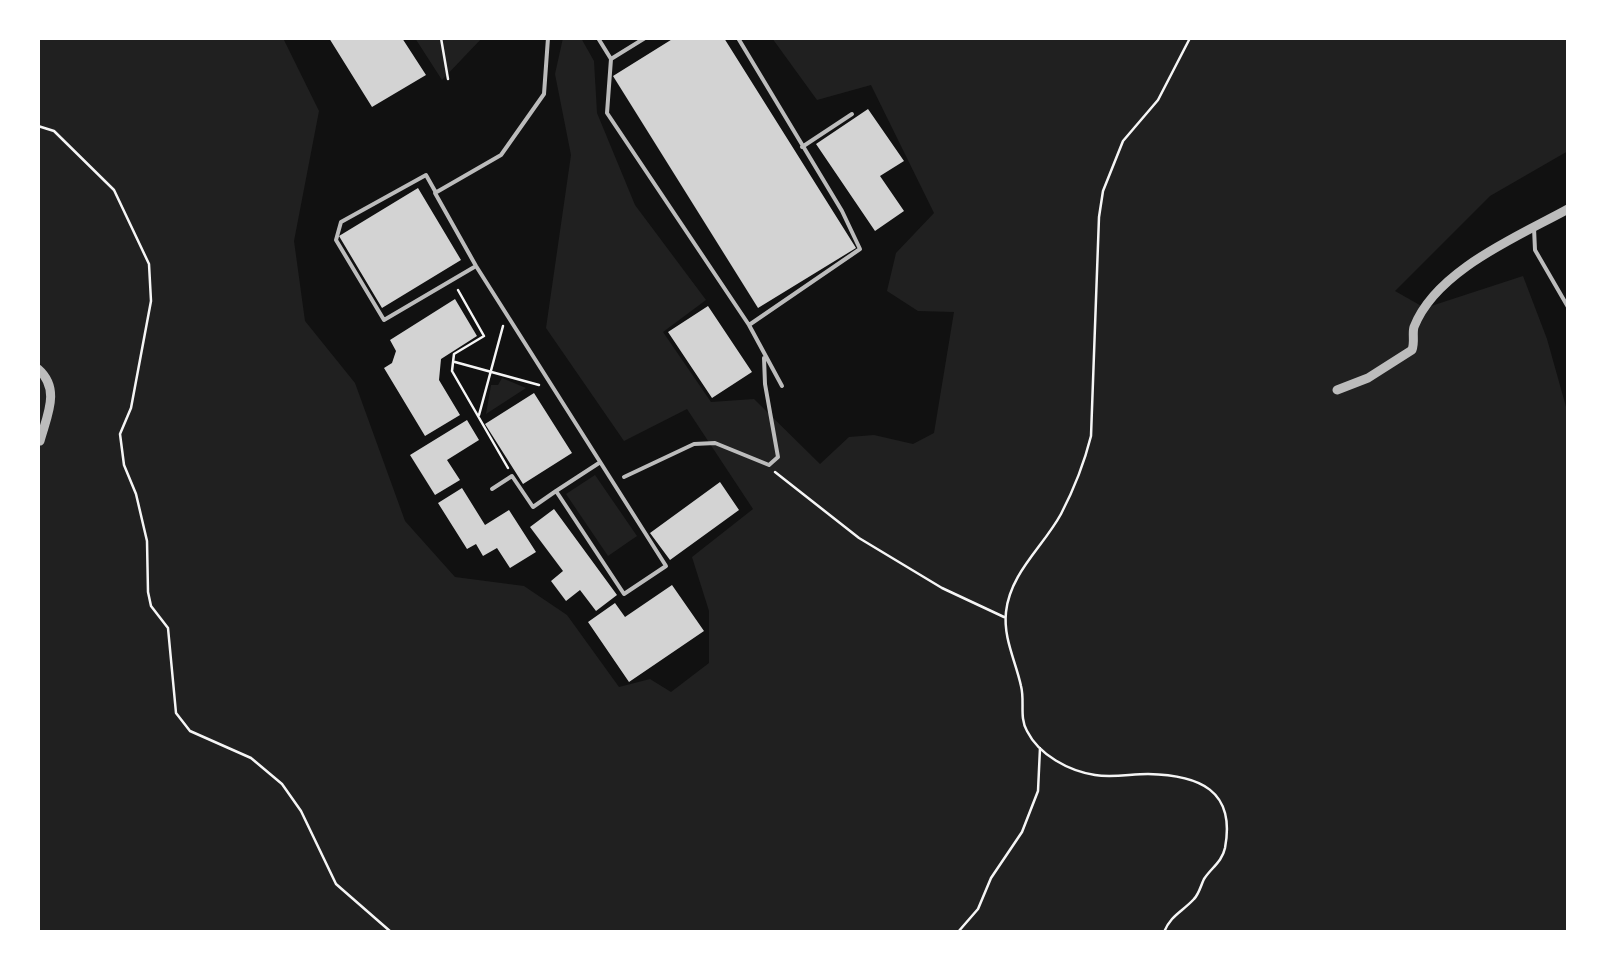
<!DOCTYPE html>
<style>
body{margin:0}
#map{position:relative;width:1606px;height:970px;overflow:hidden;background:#111;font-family:"Roboto Serif",serif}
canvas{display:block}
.frame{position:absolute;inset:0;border:40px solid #fff;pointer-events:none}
</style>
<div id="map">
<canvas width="1606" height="970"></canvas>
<div class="frame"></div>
</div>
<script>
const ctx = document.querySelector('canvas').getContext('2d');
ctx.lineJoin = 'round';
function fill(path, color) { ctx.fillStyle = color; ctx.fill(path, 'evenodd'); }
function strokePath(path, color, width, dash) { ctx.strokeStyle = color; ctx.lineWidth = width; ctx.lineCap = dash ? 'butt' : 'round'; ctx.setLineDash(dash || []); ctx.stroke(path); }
fill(new Path2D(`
 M38 38H283L319 111 294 241 305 321 355 383 405 521 455 577 524 586 567 615 619 687 650 679 671 692 709 663V611L692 557 753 509 687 409 624 441 546 328 571 155 555 74 563 38H581L594 61 597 113 635 205 706 300 663 332 711 402 754 399 820 464 849 437 874 435 913 444 934 433 954 312 918 311 887 291 896 253 934 213 871 85 817 100 772 38H1568V151L1490 196 1395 291 1425 308 1523 276 1547 339 1568 414V932H38Z
 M415 38H482L442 80Z
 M502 378 526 388 486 414 491 385H498Z
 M595 475 637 536 608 556 566 494Z`), '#202020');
fill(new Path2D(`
 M329 38H402L426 75 372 107Z
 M674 38H724L856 248 758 308 613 76Z
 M868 109 904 161 880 176 904 211 875 231 816 144Z
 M418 188 461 260 382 308 339 236Z
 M455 299 477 336 441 359 439 380 460 415 425 436 384 368 392 363 396 351 390 340Z
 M708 306 752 372 712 398 668 332Z
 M534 393 572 453 523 484 485 424Z
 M467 420 479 440 447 460 460 480 435 495 410 455Z
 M720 482 739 510 670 560 650 533Z
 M462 488 485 525 509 510 536 552 510 568 497 548 483 556 476 544 467 549 438 503Z
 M554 509 617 595 596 611 580 590 566 601 551 581 563 571 530 527Z
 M672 585 704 631 629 682 588 622 615 603 625 617Z`), '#d3d3d3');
strokePath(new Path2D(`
 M441 38 448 79
 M38 126 54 131 114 190 149 264 151 301 131 408 120 434 124 465 136 494 147 541 148 592 151 606 168 628 176 713 190 731 251 758 282 784 301 811 336 884 391 932
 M458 290 484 336 454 354 452 371 508 468
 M455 362 539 385
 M479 415 503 326
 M775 472 859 538 942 588 1004 617
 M958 932 978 909 991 878 1022 832 1038 791 1040 748
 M1164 932C1171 915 1182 912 1194 899 1199 894 1201 885 1204 879 1211 868 1222 862 1225 848 1236 790 1199 775 1148 774 1131 774 1112 778 1095 775 1069 771 1039 755 1027 731 1019 717 1025 701 1021 686 1016 662 1003 638 1006 612 1010 573 1043 547 1061 514 1074 489 1084 464 1091 436L1099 217 1103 191 1123 141 1158 100 1190 38`), '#f5f5f5', 2.5);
strokePath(new Path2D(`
 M548 38 544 94 501 155 435 193 476 266 666 566 624 594 556 491 599 463
 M598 38 611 59 607 113 749 325 782 386
 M738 38 842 211 860 249 749 325
 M611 59 645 38
 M802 147 852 114
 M435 191 426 175 341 222 336 240 384 320 476 266
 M1534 228 1535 250 1568 307
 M624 477 694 444 715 443 769 465 778 457 765 384 764 358
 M492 489 512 476 533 507 556 491`), '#bcbcbc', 4);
strokePath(new Path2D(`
 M38 369C61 389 47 415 40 441
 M1337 390 1368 378 1412 350C1415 342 1412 334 1414 327 1436 270 1519 236 1568 209`), '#bcbcbc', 9);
</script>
